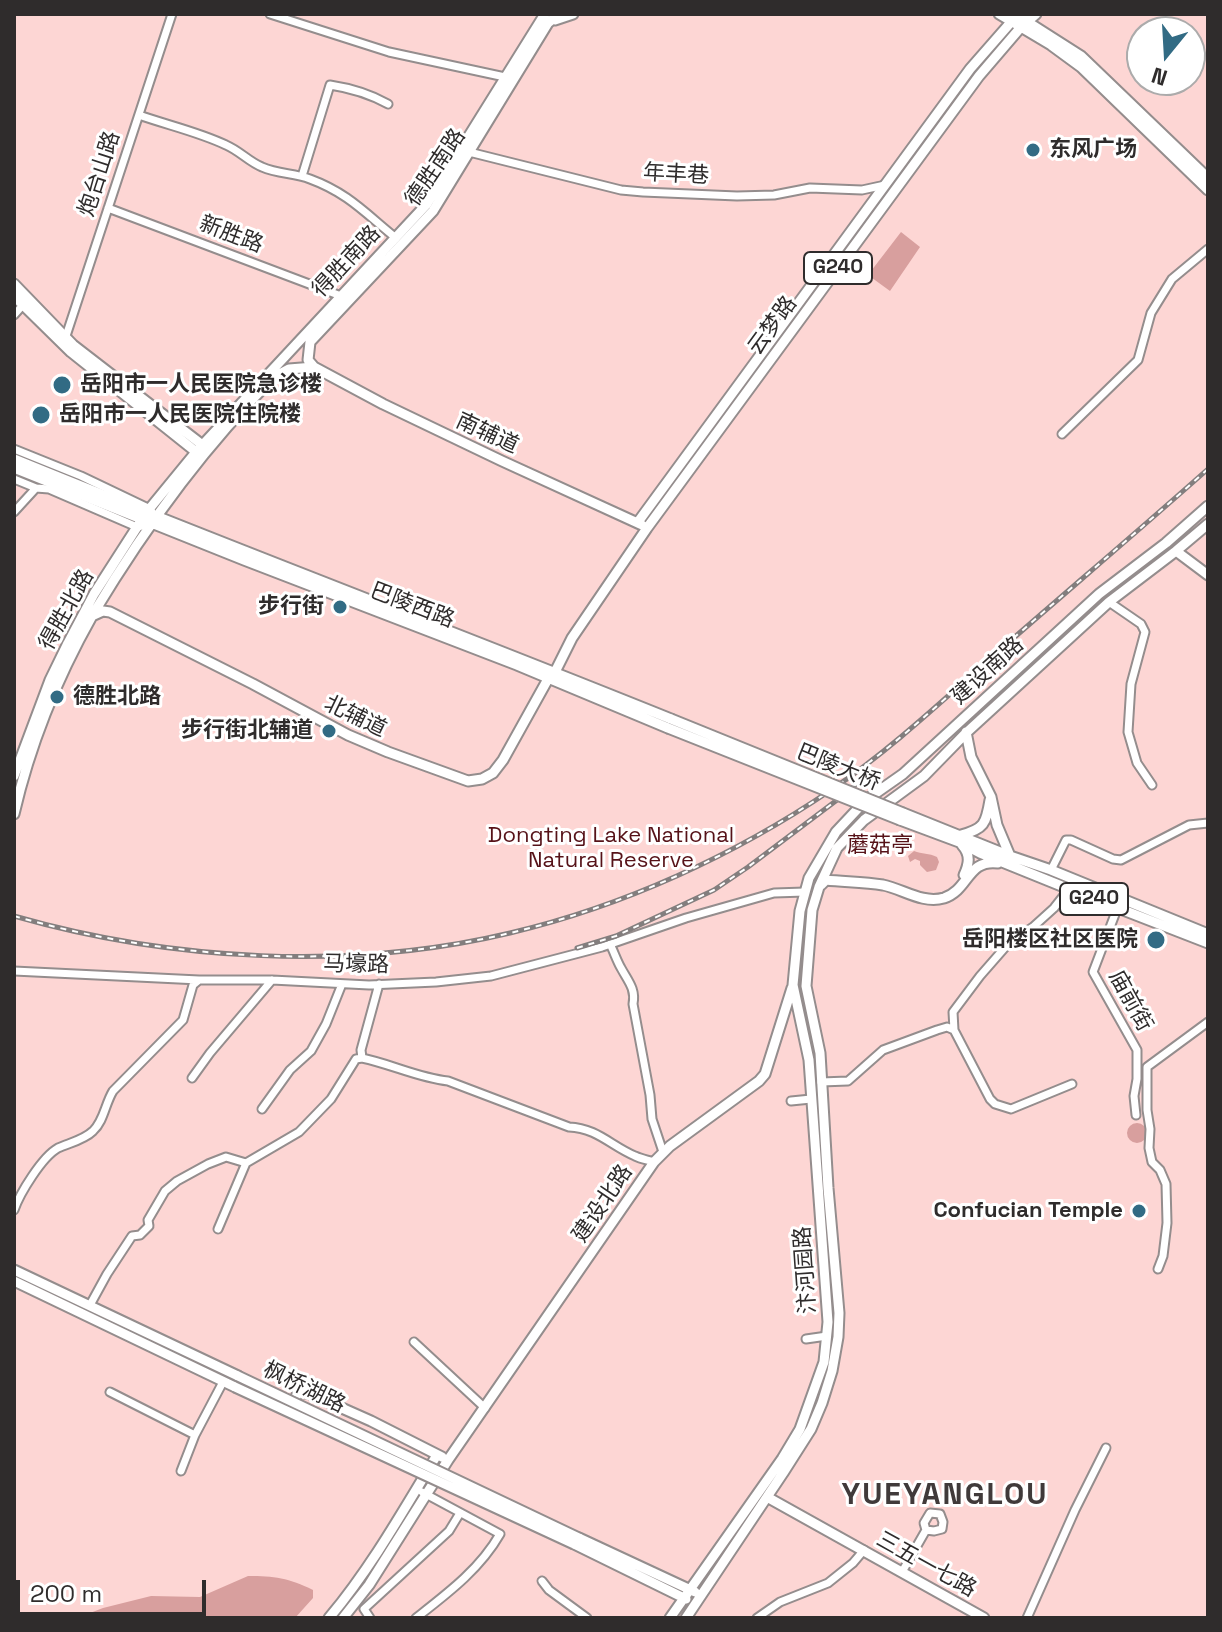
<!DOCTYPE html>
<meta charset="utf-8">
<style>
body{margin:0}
#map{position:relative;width:1222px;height:1632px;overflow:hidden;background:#fbf3f3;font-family:"Space Grotesk",sans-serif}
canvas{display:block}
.frame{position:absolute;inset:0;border:16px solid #2f2c2c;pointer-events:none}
.north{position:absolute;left:1126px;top:16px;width:80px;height:80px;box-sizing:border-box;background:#fff;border:2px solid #acabab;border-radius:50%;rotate:198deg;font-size:22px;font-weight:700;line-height:32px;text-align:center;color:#2f2c2c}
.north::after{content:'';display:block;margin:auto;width:28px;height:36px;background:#326b84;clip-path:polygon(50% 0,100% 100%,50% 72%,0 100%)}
.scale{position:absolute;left:16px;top:1580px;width:190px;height:36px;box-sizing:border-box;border:4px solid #2f2c2c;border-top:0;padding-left:10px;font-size:24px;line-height:28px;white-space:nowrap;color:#2f2c2c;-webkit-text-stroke:6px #fff;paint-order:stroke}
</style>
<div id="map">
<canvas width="1222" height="1632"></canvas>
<div class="frame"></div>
<div class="north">N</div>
<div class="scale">200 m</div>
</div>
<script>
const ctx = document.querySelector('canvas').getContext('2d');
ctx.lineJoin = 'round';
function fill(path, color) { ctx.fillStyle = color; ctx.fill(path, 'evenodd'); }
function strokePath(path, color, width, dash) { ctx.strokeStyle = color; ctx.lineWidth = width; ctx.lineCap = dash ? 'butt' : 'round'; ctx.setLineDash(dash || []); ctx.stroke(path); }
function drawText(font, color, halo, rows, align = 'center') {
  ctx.font = font + ' "Space Grotesk","Noto Sans SC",sans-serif'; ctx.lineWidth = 6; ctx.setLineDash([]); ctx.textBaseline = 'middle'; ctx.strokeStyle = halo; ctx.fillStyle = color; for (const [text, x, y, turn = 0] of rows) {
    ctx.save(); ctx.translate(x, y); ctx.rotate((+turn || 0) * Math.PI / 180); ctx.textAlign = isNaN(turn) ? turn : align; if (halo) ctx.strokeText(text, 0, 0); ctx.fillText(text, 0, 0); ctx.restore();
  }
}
fill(new Path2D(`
 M14 14H1208V1618H14ZM1142 32H1190V80H1142Z`), '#fdd6d4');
fill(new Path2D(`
 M901 232 920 247 890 291 868 275Z
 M914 851C922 854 929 853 937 857L939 862 936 870 927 872 920 865V861L915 859 910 862 908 856Z
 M1127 1133a10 10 0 1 1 20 0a10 10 0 1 1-20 0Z
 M248 1576C274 1576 289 1578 313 1590V1598L295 1618H77L103 1608 151 1596 200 1597Z`), '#d89f9e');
const minor = new Path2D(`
 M270 14 389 52 505 77
 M139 115C167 125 199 132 226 145 240 151 249 162 262 167 278 174 294 173 310 179 348 193 365 213 396 238
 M469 152 621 190 643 192 737 196 774 195 810 188 862 190 885 185
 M302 176 330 85C350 88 370 94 388 104
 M108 208 341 296
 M14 315 23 305
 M65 339 172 14
 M1062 434 1138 360 1151 313 1172 279 1208 249
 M14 449 81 476 150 509 152 512
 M14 479 36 488 49 489 137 527 151 524
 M14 512 36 488
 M1109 602 1141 624 1145 632 1131 684 1128 732 1137 763 1152 785
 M1051 870 1066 840H1071L1113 859 1121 860 1189 825 1208 823
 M1117 909 1093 972 1137 1050V1079L1134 1096 1136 1115
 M610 944C614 952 617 961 621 968 628 981 636 989 633 1004L650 1095 652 1119 663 1152
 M14 971 199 980
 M379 984 361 1050 362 1058C391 1064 419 1078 448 1081L569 1127C597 1128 611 1146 635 1156 641 1159 648 1160 654 1162
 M954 1030 990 1099 995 1104 1011 1109 1072 1084
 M192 1078 210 1053 272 980
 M821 1082 848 1081 883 1050 937 1030 947 1027 954 1030 953 1012 980 976 1008 944 1033 927 1054 908 1069 889
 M791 1101 811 1099
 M262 1109 290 1070 311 1051 326 1024 342 984
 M14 1210C20 1193 42 1157 58 1148 69 1143 84 1140 93 1131 104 1121 105 1104 113 1091L183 1020 193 985 199 980H272L369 985 436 982 491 976 602 947 686 918 774 893 805 892
 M218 1229 246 1163
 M1158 1269 1163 1256 1167 1223 1166 1184 1160 1170 1152 1162 1149 1148 1150 1129 1147 1110V1067L1208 1022
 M90 1305 107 1274 132 1236 140 1235 149 1226 148 1220 165 1191 177 1181 208 1164 226 1157 246 1163 299 1132 331 1099 356 1059 362 1058
 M806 1339 827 1336
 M414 1342 485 1408
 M110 1392 195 1435
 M181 1471 195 1435 223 1382
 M902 1572 926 1530 924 1523 930 1513 940 1514 943 1522 942 1529 934 1531 926 1530
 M542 1581 549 1590 587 1618
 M370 1618 364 1609 449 1531 460 1513
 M416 1618C448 1593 480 1569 500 1534L422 1492
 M757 1618 780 1602 828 1583 853 1563 864 1550
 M1027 1618 1075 1510 1106 1448`);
const major = new Path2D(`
 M999 14 1051 45 1081 67 1208 190
 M1023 19 1081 56 1208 178
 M555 20 573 14
 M14 284 73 345 205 447
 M14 296 71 352 200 455
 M314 367 308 360 310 342 433 211 548 23 559 14
 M314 367 383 404 502 461 642 525
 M14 459C232 548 453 631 671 719
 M14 468 244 560 517 665 668 728
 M638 522 970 69 1012 21 1020 14
 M1176 551 1208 575
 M93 614C144 529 204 446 274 377L289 369 314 367
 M966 732 971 757 991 797 997 825 1010 856
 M14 776 50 680 68 643 94 594 146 513 196 452 426 205 545 14
 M903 813 1010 856 1051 870 1208 934
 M14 814C30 745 57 678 92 616L103 611 110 612 253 684 348 735 388 752 468 781 482 779 493 773 503 760 548 679 555 672 572 638 647 528 979 76 1021 27 1036 14
 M900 820 959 842 980 853 1069 889 1208 943
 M961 835C984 829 986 824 990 800
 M962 845C971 855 969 864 964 875
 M821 885 826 880C845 882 864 882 883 885 903 889 922 904 944 898 969 890 967 859 998 863
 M14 1270 238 1376
 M14 1281 235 1387
 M293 1403 298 1393H308L371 1421 442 1457
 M767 1497 984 1618
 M579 1538 695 1592
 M574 1544 686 1599
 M329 1618C371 1568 403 1511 437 1455
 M343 1618 369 1585 448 1460 654 1162 670 1146 759 1081 765 1074 792 988
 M670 1618 782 1459 800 1429 824 1362 828 1322 809 1060 793 985 800 911 809 878 836 832 866 800 903 774 1099 594 1166 543 1208 506
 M686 1618 783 1473 811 1429 822 1403 832 1371 838 1337 839 1313 828 1188 820 1053 806 986 812 910 819 887 837 848 864 820 924 776 966 733 1109 602 1176 551 1208 524`);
strokePath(minor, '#948d8d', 11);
strokePath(major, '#948d8d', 13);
strokePath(minor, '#fff', 7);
strokePath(major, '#fff', 9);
const rail = new Path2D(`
 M14 916C171 961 351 971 510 933 624 906 735 855 831 790 889 751 941 702 993 656 1065 593 1137 532 1208 469
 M577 948 616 936 714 890 748 867 845 794 863 778`);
strokePath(rail, '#837e7e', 5);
strokePath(rail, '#fff', 2, [6]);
const majorBridge = new Path2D(`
 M671 719 903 813
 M668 728 900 820
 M238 1376 579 1538
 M235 1387 574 1544`);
strokePath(majorBridge, '#948d8d', 13, []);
strokePath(majorBridge, '#fff', 9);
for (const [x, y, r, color] of [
 [1033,150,8,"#326b84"],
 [62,385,10,"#326b84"],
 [41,415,10,"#326b84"],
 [340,607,8,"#326b84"],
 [57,697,8,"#326b84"],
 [329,731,8,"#326b84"],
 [1156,940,10,"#326b84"],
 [1139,1211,8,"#326b84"]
]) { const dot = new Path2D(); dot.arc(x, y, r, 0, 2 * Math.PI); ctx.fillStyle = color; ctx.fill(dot); strokePath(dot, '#fff', 3); }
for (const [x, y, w] of [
 [838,268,68],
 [1094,899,68]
]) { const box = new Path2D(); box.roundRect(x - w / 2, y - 16, w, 32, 6); ctx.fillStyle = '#fff'; ctx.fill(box); strokePath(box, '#2f2c2c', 2); }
drawText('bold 20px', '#2f2c2c', null, [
 ["G240",838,268],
 ["G240",1094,899]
]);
drawText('bold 22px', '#2f2c2c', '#fff', [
 ["东风广场",1049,150],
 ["岳阳市一人民医院急诊楼",80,385],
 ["岳阳市一人民医院住院楼",59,415],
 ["步行街",324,607,"right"],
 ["德胜北路",73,697],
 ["步行街北辅道",313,731,"right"],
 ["岳阳楼区社区医院",1138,940,"right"],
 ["Confucian Temple",1123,1211,"right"]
], 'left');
drawText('22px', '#2f2c2c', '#fff', [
 ["德胜南路",436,168,-56],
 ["炮台山路",100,174,-72],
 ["年丰巷",676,175,3],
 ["新胜路",231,235,21],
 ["得胜南路",347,262,-47],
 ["云梦路",773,326,-54],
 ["南辅道",487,434,25],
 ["巴陵西路",412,606,21],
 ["得胜北路",67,610,-61],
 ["建设南路",988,671,-42],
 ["北辅道",355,717,26],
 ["巴陵大桥",838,768,22],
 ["马壕路",356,965,1],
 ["庙前街",1130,1001,61],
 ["建设北路",603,1204,-56],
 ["汴河园路",806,1270,-94],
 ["枫桥湖路",304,1388,26],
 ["三五一七路",926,1565,29]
]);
drawText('22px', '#561218', '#fff', [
 ["Dongting Lake National",611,836],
 ["Natural Reserve",611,861],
 ["蘑菇亭",880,846]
]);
ctx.letterSpacing = '2px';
drawText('bold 30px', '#403a3a', '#fff', [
 ["YUEYANGLOU",945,1496]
]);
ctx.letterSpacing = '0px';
</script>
